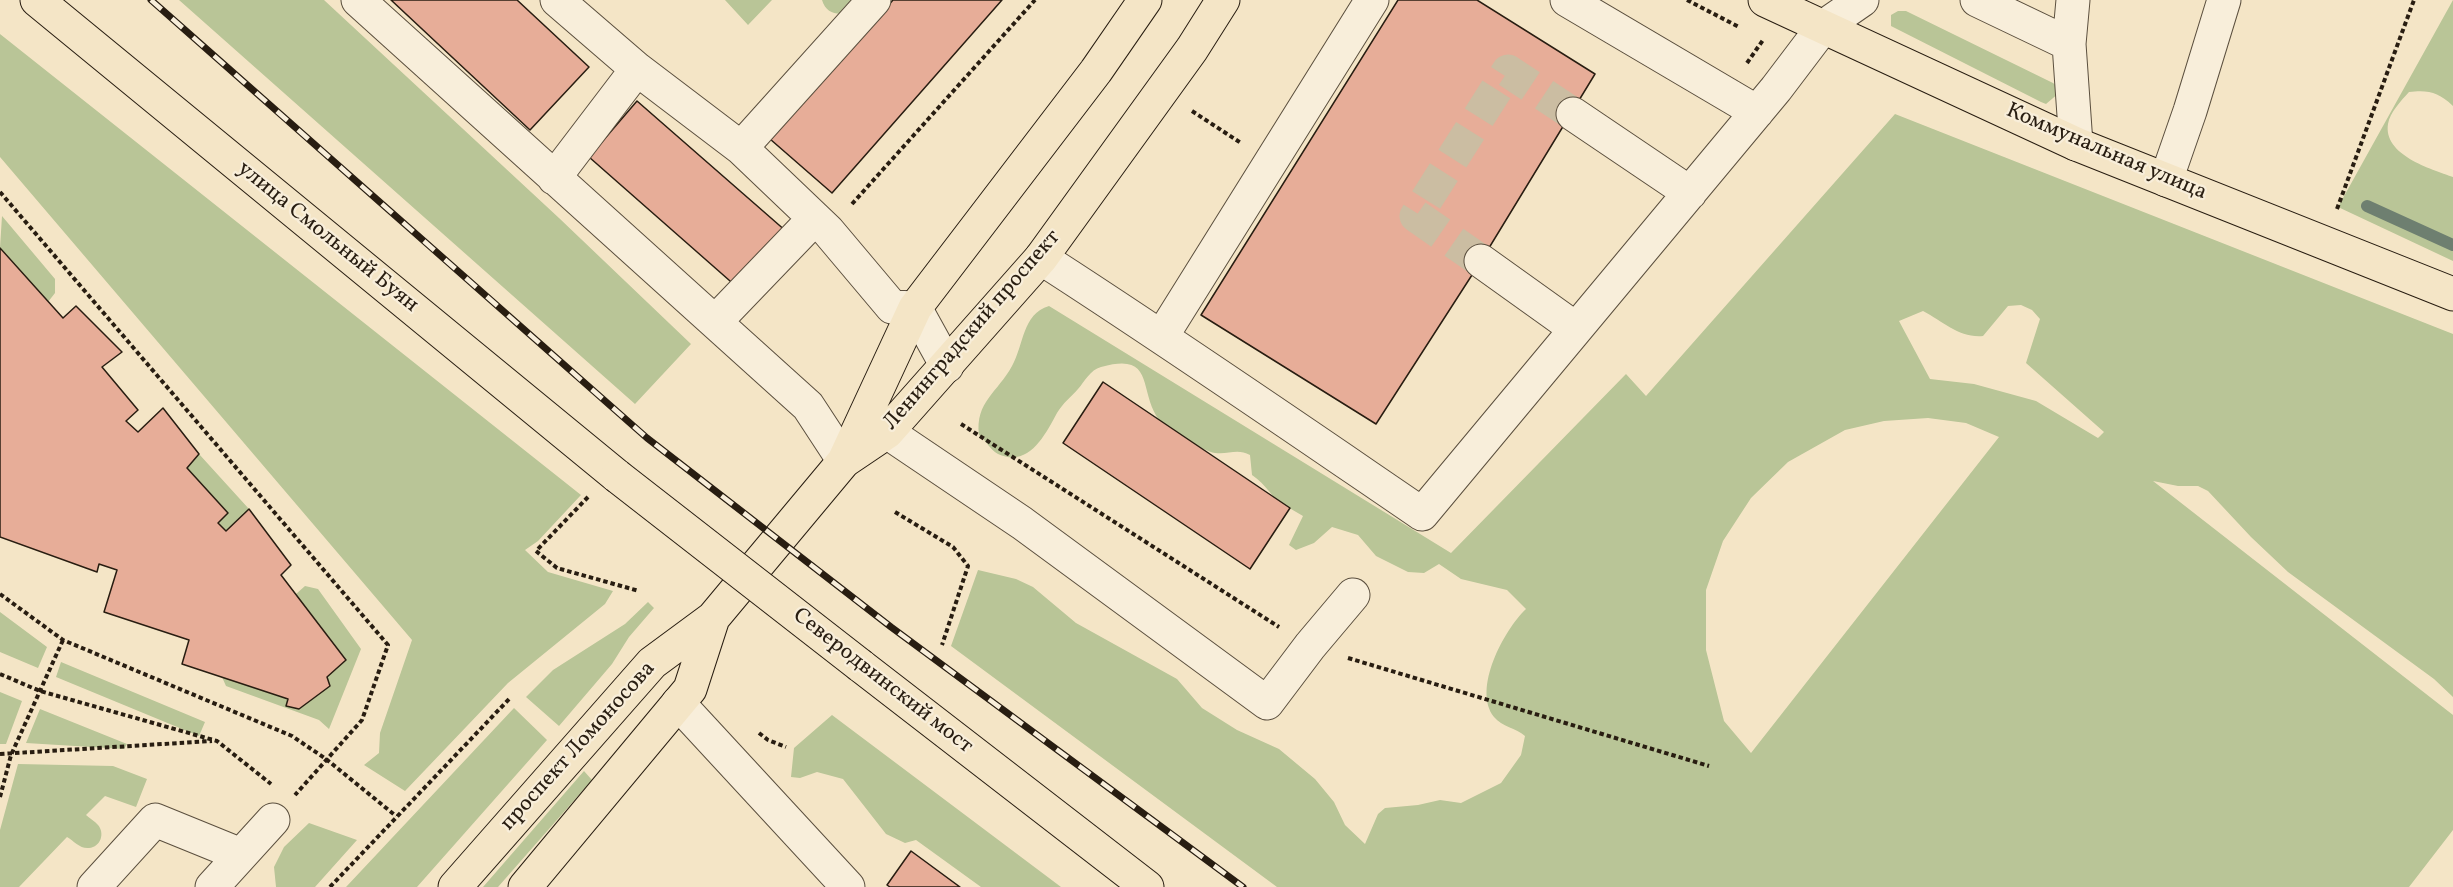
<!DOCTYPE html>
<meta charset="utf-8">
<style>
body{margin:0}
canvas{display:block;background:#f4e5c6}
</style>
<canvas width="2453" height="887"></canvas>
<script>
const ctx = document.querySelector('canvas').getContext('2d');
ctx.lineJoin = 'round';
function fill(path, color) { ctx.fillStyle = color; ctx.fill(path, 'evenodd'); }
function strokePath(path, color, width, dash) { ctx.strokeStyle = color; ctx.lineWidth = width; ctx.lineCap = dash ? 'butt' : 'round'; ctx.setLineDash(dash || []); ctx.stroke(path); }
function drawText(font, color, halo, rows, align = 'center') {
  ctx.font = font + ' Vollkorn,serif'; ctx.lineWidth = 4.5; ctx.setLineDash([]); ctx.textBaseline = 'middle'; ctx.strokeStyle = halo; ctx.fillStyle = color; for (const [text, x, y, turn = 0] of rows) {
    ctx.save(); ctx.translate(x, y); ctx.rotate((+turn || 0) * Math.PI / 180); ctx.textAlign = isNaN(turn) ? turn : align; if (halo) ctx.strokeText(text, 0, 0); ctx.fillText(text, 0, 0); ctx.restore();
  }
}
fill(new Path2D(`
 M179 0H324L559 218 691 344 635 404Z
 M725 0H772L748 25Z
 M822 0H881C865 7 830 27 822 0Z
 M2453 0V106C2438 92 2429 90 2409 92 2401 101 2390 112 2388 124 2383 155 2431 169 2453 177V261L2338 207Z
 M1898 11H1906L2053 83 2058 87 2059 93 2046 104 2041 102 1891 26V15Z
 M0 34 581 495 538 541 525 550 548 572 613 591 605 604 508 683 405 791 364 765 379 753 380 733 412 640 0 157Z
 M1895 114 2453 334V697L2434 679 2288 572 2251 537 2208 491 2198 486H2178L2153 481 2453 715V830L2409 887H1277L951 646 978 570 1016 579 1033 587 1076 623 1177 679 1202 708 1237 730 1279 749 1315 779 1334 802 1345 825 1365 844 1378 814 1385 808 1418 805 1440 800 1461 803 1501 783 1521 755 1525 736C1516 728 1502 727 1494 717 1472 689 1504 630 1526 609L1507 590 1461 579 1439 564 1424 573 1408 572 1376 556 1358 535 1332 527 1314 543 1296 550 1289 545 1303 516 1291 509 1287 510C1273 499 1266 484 1252 475L1250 455C1237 448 1228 455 1215 453 1203 451 1168 430 1160 421 1137 392 1157 351 1101 367 1090 370 1085 381 1078 389 1071 397 1063 403 1057 413 1045 435 1029 468 998 454 989 449 987 441 979 435 975 402 998 392 1012 366 1024 345 1022 314 1049 306L1451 553 1626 374 1646 396ZM2021 305 2032 310 2040 319 2026 363 2104 432 2098 438 2036 401 1974 384 1930 379 1899 321 1923 311C1944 322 1959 338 1983 336L2008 306ZM1928 418 1966 423 1999 437 1751 753 1724 721 1706 650V590L1723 541 1751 498 1788 462 1845 430 1884 421Z
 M2 216 55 279V293L48 302 0 248Z
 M199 454 249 509 226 531 218 523 228 513 187 468Z
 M305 586 318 589 361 649 329 729 319 720 226 686 222 677 288 699 286 706 299 709 330 686 327 677 346 659 296 594Z
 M648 602 654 608 629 637 612 664 559 726 526 697 553 670 625 624Z
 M0 612 47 647 38 668 0 652Z
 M61 662 205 722 199 736 56 677Z
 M0 692 22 701 6 744H0Z
 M514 708 547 740 417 887H346Z
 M40 709 127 744 124 749 26 743Z
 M832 715 1061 887H981L916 840 905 843 886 834 843 779 817 772 800 778 791 777 794 748Z
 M18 764 113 766 147 779 136 807 105 796 86 815C89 818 95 821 98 825 105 833 101 847 89 848 80 849 74 841 67 837L19 887H0V830Z
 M584 771 592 780 498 887H483Z
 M309 823 357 840 315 887H276L274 867 284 847Z`), '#b9c597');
strokePath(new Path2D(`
 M2367 206 2453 245`), '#6e7f70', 12);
const building = new Path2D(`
 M391 0H517L589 67 530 130Z
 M893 0H1002L832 193 770 139Z
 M1398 0H1477L1595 74 1481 261 1376 424 1201 315Z
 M637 101 787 232 738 288 589 157Z
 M0 248 63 318 76 306 122 352 102 367 138 410 126 421 138 432 163 408 199 454 187 468 228 513 218 523 226 531 249 509 291 565 281 575 346 660 327 677 330 686 299 709 286 706 288 699 182 664 189 640 104 612 117 570 99 564 97 572 0 537Z
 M1103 382 1290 508 1250 569 1063 443Z
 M911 851 960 887H890L887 885Z`);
fill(building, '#e7ad98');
strokePath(building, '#281d11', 1.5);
strokePath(new Path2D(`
 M1481 261 1416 216 1508 71 1573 114`), '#cbbda2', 33, [33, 16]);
const minor = new Path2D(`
 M358 0 808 406 844 461
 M557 0 637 69 741 148 828 231 892 307 915 308 947 366
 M1567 0 1757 112
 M1977 0 2069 44
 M2073 0 2069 44 2076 144
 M1573 114 1690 193
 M741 148 874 0
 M554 178 637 69
 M2166 180 2190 111 2224 0
 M1041 258C1170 341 1296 428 1422 514L1776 89 1823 27 1862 0
 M1481 261 1576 329
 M715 322 814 219
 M1162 336 1372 0
 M887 432 1022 523 1267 703 1310 646 1353 595
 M678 703 848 887
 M94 887 155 820 241 855
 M212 887 273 820`);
const major = new Path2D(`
 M37 0 617 476
 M1765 0 2076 144 2453 294
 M844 461 887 432 1041 258 1192 49 1223 0
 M861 666 1147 887
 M455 887 652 663 713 618 844 461 915 308 1096 71 1145 0
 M525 887 690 689 713 618`);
strokePath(minor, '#5b4f3e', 35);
strokePath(major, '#281d11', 35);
strokePath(new Path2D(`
 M1687 0 1739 27
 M1747 63 1763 40
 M1192 111 1241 143
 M0 192 388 645 362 720 295 795
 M852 204 1035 0
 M2337 209 2414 0
 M961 424 1279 627
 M588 497 536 551 557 568 639 591
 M895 512 953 547 968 566 942 645
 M0 594 63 640 292 736 326 759 396 816
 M1348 658 1709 766
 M0 674 40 691 217 741 271 784
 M759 733 768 740 786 747
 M0 754 212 741
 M0 797 11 755 63 640
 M330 887 511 697`), '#281d11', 4, [4.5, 3]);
strokePath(minor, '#f8eeda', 33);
strokePath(major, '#f4e5c6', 33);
const rail = new Path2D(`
 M151 0 647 438 891 627 1243 887`);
strokePath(rail, '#281d11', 7);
strokePath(rail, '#f8eeda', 4.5, [14]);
const majorBridge = new Path2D(`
 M617 476 861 666`);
strokePath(majorBridge, '#281d11', 35, []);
strokePath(majorBridge, '#f4e5c6', 33);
drawText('22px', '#281d11', '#f8eeda', [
 ["Коммунальная улица",2106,153,23],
 ["улица Смольный Буян",327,238,39],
 ["Ленинградский проспект",973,331,-49],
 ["Северодвинский мост",882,682,38],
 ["проспект Ломоносова",579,747,-48]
]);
</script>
